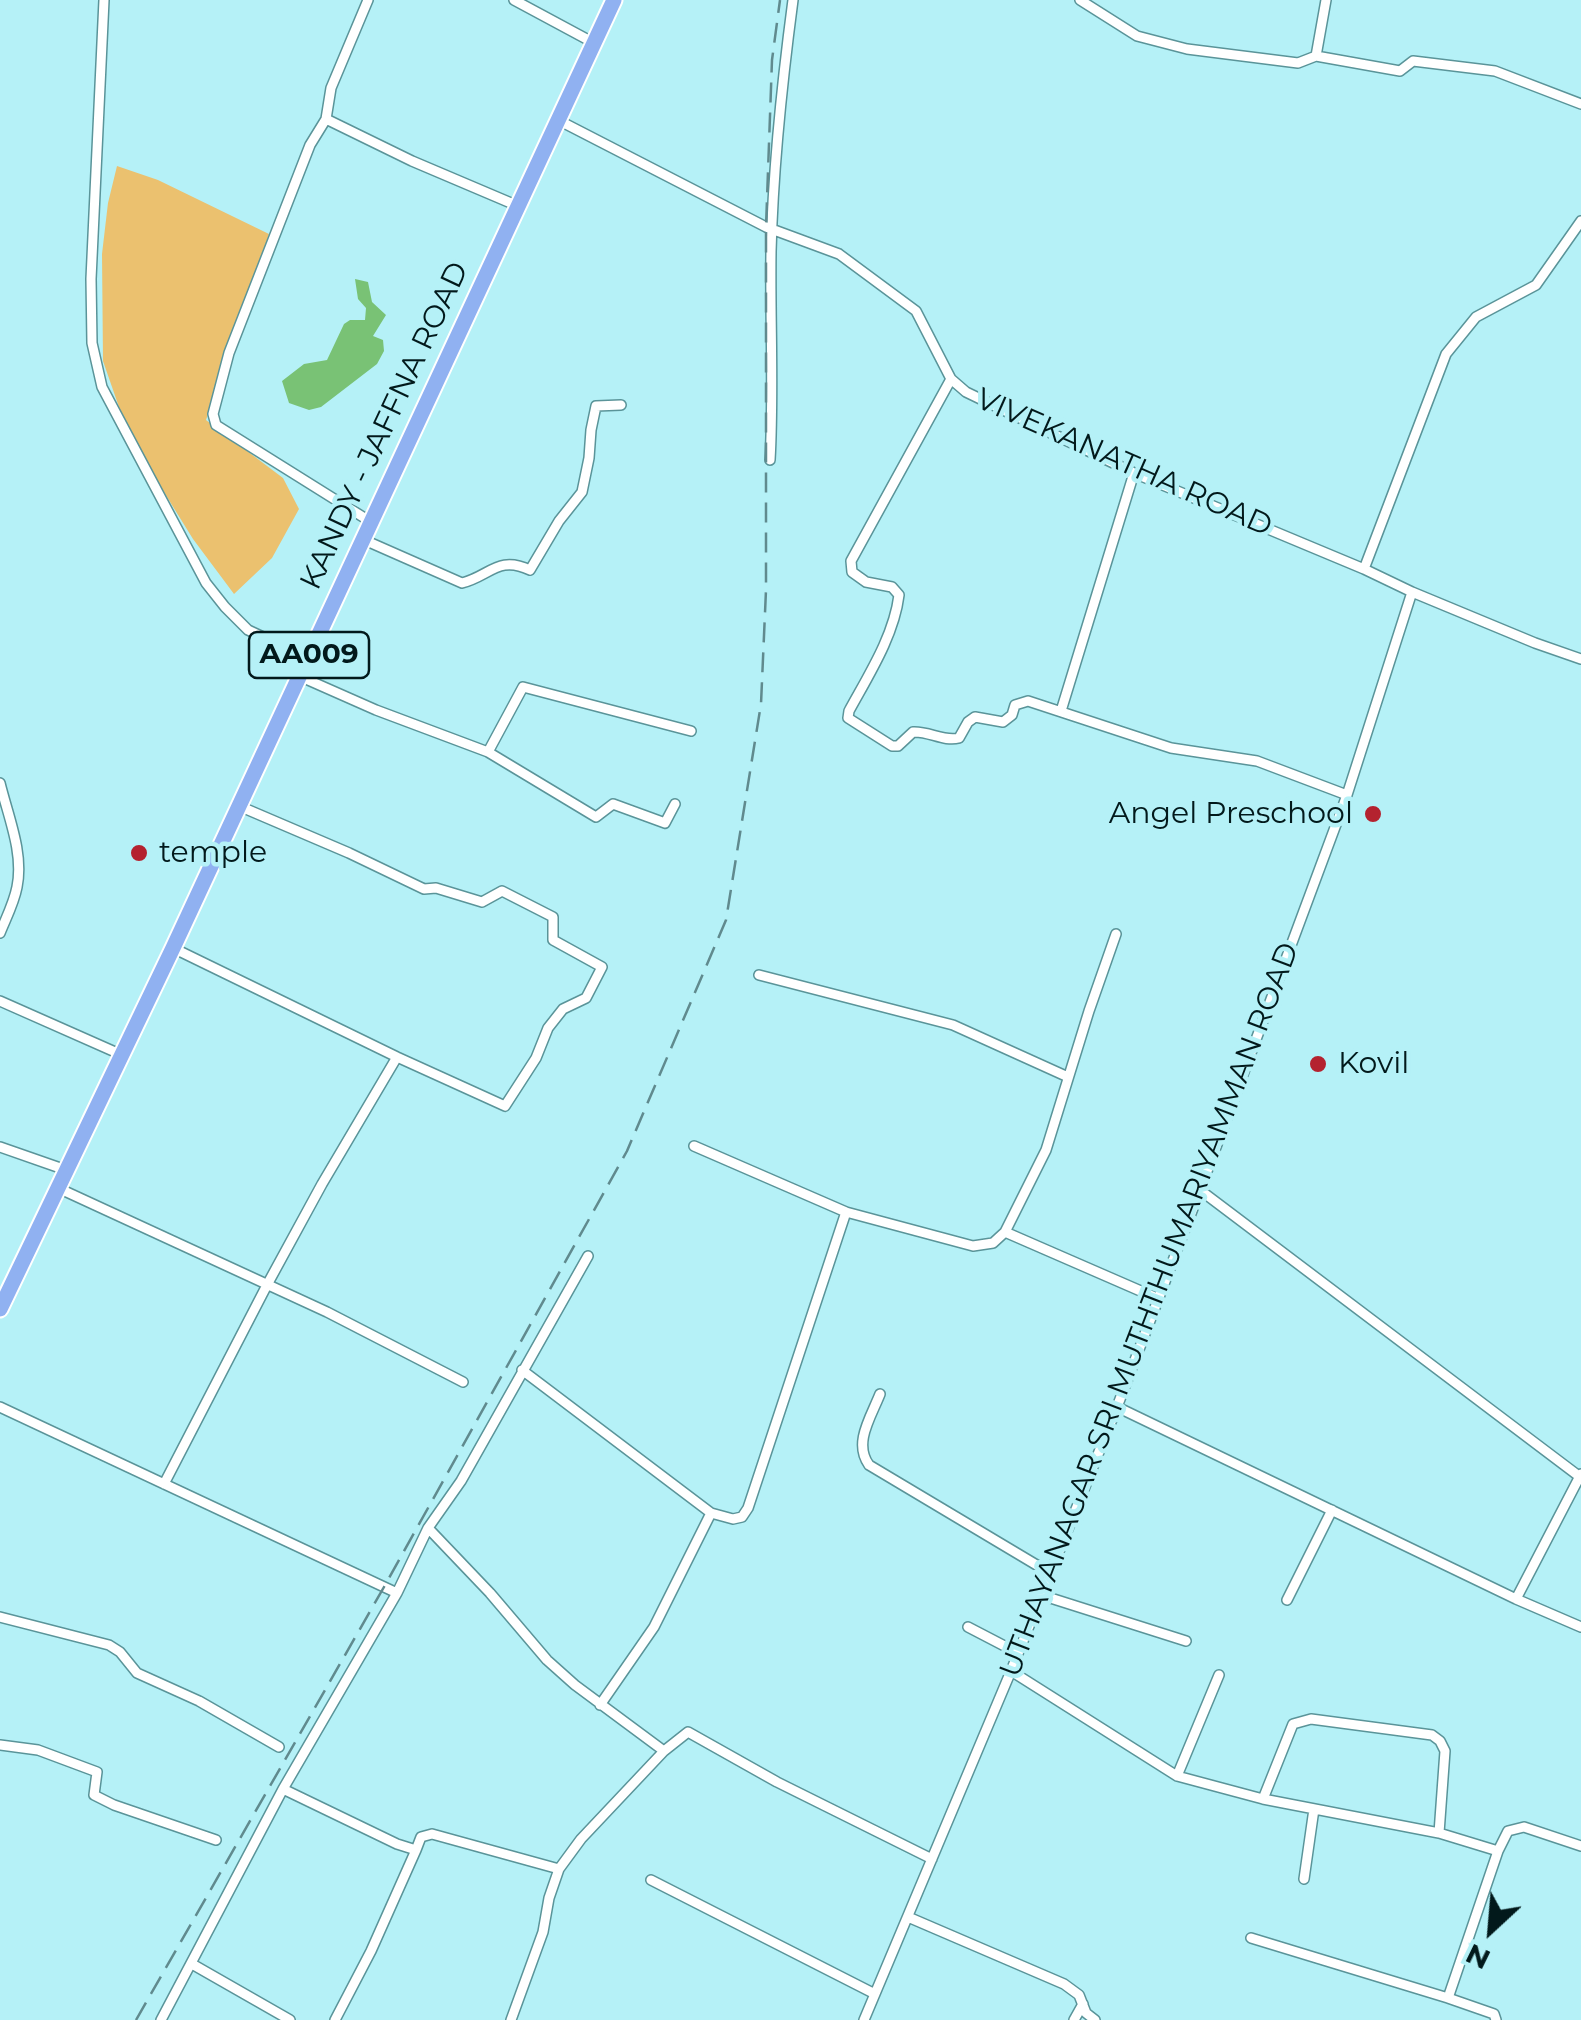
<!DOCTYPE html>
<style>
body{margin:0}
#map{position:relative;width:1581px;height:2020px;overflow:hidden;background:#b5f1f7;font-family:Montserrat,sans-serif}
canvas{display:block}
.north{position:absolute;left:1441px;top:1880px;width:100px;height:100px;-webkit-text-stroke:8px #b5f1f7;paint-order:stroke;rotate:206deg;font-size:28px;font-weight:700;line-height:40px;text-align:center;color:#02191b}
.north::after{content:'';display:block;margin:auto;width:35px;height:45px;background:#02191b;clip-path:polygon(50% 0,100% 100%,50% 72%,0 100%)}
</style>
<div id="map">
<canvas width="1581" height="2020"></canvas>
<div class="north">N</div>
</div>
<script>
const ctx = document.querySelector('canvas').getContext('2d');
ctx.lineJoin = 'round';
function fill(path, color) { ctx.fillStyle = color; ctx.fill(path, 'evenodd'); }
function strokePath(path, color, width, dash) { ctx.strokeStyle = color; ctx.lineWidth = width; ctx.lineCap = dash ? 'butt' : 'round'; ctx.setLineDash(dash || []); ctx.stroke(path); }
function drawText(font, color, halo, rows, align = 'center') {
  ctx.font = font + ' Montserrat,sans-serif'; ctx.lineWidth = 9; ctx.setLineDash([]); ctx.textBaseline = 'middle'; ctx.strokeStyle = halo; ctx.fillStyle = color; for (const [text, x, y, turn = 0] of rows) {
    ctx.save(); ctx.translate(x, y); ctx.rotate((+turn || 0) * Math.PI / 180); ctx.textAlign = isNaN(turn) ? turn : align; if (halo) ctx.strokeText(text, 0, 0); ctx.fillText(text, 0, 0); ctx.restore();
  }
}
fill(new Path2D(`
 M117 166 158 180 269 234 206 420 283 478 299 509 272 558 234 594 193 539 162 489 120 410 103 361 102 254 108 203Z`), '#ebc16f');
fill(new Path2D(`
 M355 279 368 282 372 302 386 315 373 336 383 340 384 351 377 364 321 407 309 410 289 403 282 381 304 364 327 360 344 324 350 320H365L366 308 358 299Z`), '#79c275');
const street = new Path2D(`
 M104 0 91 279 92 343 102 387 206 583 225 607 248 630 308 658
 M368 0 331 88 326 119 310 145 229 353 213 414 216 425 371 522
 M514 0 594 43
 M1080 0 1137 36 1187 49 1298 63 1316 56 1400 71 1413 61 1495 71 1581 104
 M1316 56 1326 0
 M326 119 412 161 518 206
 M558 120 766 227 839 254 916 311 951 379 966 392 1134 473 1364 569 1412 592 1535 643 1581 659
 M951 379 851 561 852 572 866 582 892 587 899 595C894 636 868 676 849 711L848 718 892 746H898L913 732C929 731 944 742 959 738L968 722 975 717 1003 722 1012 715 1015 705 1028 701 1171 748 1257 761 1347 795
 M770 460C774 391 770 322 771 252 773 168 782 83 793 0
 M362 539 462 583C490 576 498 555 530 570L559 521 582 492 589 458 591 430 596 406 621 405
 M1364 569 1446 354 1476 317 1536 285 1581 221
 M299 676 376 710 488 752 596 817 613 804 665 823 675 804
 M1061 711 1134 473
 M488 752 523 687 691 731
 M0 783C8 816 24 853 17 887 14 903 6 918 0 933
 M173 948 397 1057 505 1106 536 1058 548 1028 563 1009 586 998 602 967 553 940V917L502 891 482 902 436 888 424 889 349 853 239 806
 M759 975 953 1025 1068 1077
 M0 1001 122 1055
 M694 1146 846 1212 973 1246 993 1243 1005 1232 1046 1150 1089 1011 1116 934
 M0 1147 66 1170
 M58 1188 327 1312 463 1382
 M1200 1190 1580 1477
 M1005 1232 1159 1299
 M522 1370 711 1513 733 1519 742 1517 748 1508 846 1212
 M880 1394C871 1417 853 1443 869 1465L1050 1573
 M0 1407 397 1593
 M1117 1407 1516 1599 1581 1627
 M164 1484 267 1285 322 1184 397 1057
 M428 1528 490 1593 547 1660 575 1685 664 1751 688 1732 777 1782 932 1859
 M1041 1595 1186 1641
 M1516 1599 1581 1474
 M1287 1600 1332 1510
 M0 1617 109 1645 120 1652 137 1673 199 1701 279 1747
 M968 1627 1018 1653
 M1011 1671 1177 1776 1263 1799 1439 1833 1498 1851 1508 1831 1524 1827 1581 1846
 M600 1705 654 1627 711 1513
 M0 1745 38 1750 97 1772 94 1795 114 1805 216 1840
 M1177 1776 1219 1675
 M283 1789 397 1844 416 1850 421 1837 432 1834 559 1869
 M1263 1799 1293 1724 1311 1719 1432 1735 1440 1741 1445 1751 1439 1833
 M1304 1879 1314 1809
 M651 1880 875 1994
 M908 1917 1064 1984 1079 1995 1086 2013 1095 2020
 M1251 1938 1448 1998
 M192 1964 290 2020
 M161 2020 283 1789 397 1593 428 1528 461 1481 588 1256
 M335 2020 371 1951 416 1850
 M511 2020 543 1932 549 1898 559 1869 581 1839 664 1751
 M864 2020 1011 1671 1117 1407 1200 1190 1347 795 1412 592
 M1074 2020 1083 2004
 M1496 2020 1494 2014 1448 1998 1498 1851`);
const highway = new Path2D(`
 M0 1309 173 948 614 0`);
strokePath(street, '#5a9499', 12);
strokePath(highway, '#fff', 19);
strokePath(street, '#fff', 9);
strokePath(highway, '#90b1f1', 15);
strokePath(new Path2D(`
 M136 2020 384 1587 627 1151 726 920 761 704 766 590V227L772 60 780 0`), '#608a8e', 2.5, [20, 10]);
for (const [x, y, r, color] of [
 [1373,814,10,"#b4222f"],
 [139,853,10,"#b4222f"],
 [1318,1064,10,"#b4222f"]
]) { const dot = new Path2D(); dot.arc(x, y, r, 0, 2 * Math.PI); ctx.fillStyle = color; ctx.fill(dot); strokePath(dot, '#b5f1f7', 4); }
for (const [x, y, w] of [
 [309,655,120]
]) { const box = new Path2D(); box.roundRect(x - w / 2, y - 23, w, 46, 8); ctx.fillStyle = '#b5f1f7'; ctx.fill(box); strokePath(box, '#02191b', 2.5); }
drawText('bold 28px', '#02191b', null, [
 ["AA009",309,655]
]);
drawText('30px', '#02191b', '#b5f1f7', [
 ["KANDY - JAFFNA ROAD",385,426,-65],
 ["VIVEKANATHA ROAD",1124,463,24],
 ["UTHAYANAGAR SRI MUTHTHUMARIYAMMAN ROAD",1150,1310,-69]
]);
drawText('30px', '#02191b', '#b5f1f7', [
 ["Angel Preschool",1353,814,"right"],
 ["temple",159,853],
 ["Kovil",1338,1064]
], 'left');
</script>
